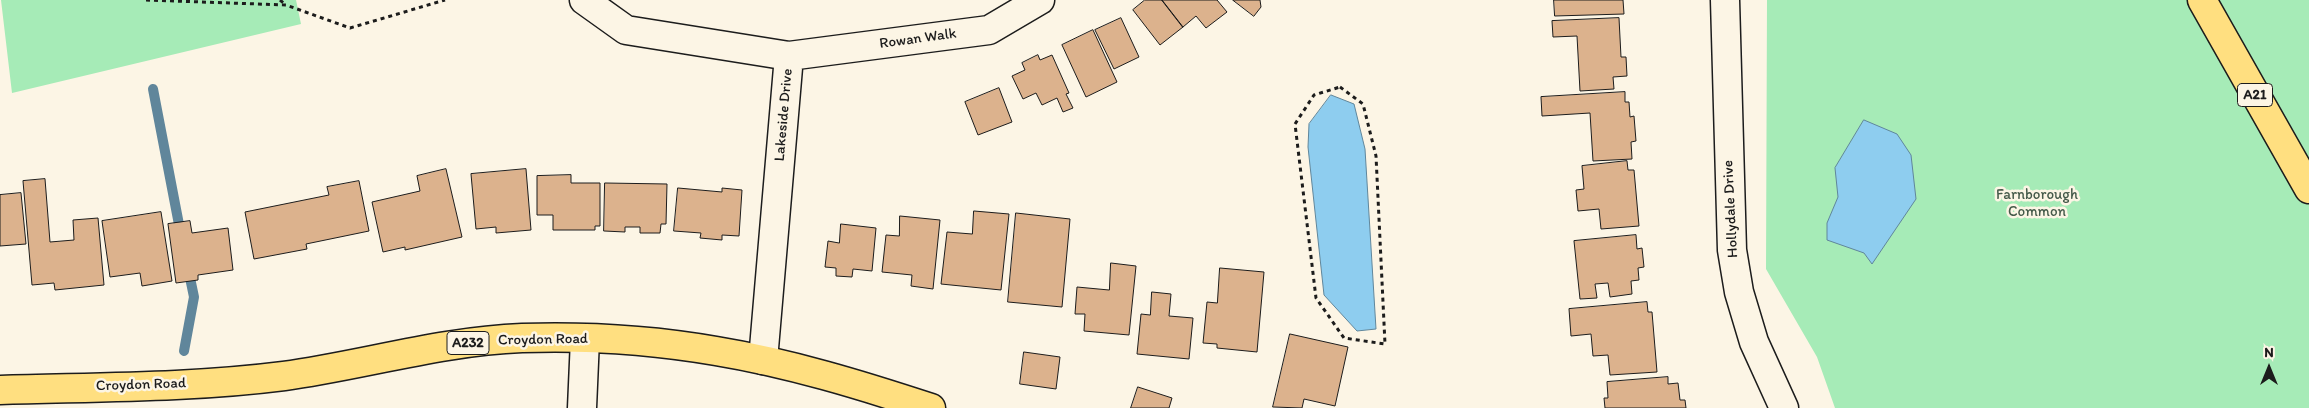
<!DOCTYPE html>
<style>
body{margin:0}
#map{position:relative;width:2309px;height:408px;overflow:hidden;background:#fcf5e5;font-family:Itim,sans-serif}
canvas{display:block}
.north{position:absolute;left:2244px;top:343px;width:50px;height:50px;-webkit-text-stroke:4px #fcf5e5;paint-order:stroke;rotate:0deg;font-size:14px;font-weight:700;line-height:20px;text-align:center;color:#1c1c1c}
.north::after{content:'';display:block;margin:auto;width:18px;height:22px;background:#1c1c1c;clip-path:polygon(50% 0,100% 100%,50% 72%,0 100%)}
</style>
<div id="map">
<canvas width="2309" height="408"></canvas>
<div class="north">N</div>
</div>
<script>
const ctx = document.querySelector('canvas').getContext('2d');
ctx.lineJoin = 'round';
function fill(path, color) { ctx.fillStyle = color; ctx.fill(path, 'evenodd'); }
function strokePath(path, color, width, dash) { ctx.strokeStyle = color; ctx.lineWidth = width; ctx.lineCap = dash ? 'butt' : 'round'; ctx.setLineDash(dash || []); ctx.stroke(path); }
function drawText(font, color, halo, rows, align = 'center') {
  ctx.font = font + ' Itim,sans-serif'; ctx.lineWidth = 5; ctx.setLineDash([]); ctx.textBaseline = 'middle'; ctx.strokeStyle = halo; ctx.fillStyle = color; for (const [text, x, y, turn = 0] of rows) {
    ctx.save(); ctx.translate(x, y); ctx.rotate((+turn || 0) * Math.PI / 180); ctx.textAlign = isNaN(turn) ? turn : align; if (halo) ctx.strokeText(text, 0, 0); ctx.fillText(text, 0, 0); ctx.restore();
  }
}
fill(new Path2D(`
 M1 0H296L301 24 12 93Z
 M1767 0H2309V408H1835L1817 357 1766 269Z`), '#a6ebb7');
const water = new Path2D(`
 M1331 95 1354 104 1365 149 1376 329 1357 331 1324 295 1308 147 1309 124Z
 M1864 120 1897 134 1911 155 1916 199 1872 264 1864 253 1827 240V223L1838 197 1835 168Z`);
fill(water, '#8ecdef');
strokePath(water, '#60869b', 1);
strokePath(new Path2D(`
 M153 89 181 235
 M184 351 194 297 188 268`), '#60869b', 10);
const building = new Path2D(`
 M1145 0H1162L1183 27 1160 45 1133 10Z
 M1162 0H1217L1227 12 1206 28 1196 16 1183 27Z
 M1233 0H1260L1261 7 1254 16Z
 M1554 0H1623L1624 14 1555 16Z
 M1121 18 1139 57 1114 69 1095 30Z
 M1619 18 1621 57H1626L1627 76 1613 77 1614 89 1580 91 1577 36 1553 37 1552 21Z
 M1093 30 1117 82 1086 97 1062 45Z
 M1038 55 1040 60 1052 55 1069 93 1066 94 1073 108 1063 112 1057 98 1042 105 1036 93 1023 99 1012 76 1025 70 1022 63Z
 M999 88 1012 122 978 135 965 102Z
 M1625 92V102H1629L1630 117 1634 116 1636 141 1631 142 1632 159 1593 161 1590 113 1542 116 1541 97Z
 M1627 161 1628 170H1634L1639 226 1601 229 1599 209 1578 211 1576 190 1584 189 1582 166Z
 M446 169 462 237 405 250V247L383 252 372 202 420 191 417 176Z
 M526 169 531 230 496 233V227L476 229 471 174Z
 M571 175V183H600V226H595V230H553V215H537V176Z
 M45 179 50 242 74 240 73 220 98 218 104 285 55 290 54 283 32 285 23 181Z
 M359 181 369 231 306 244 307 249 254 259 245 212 329 195 327 187Z
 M605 183 667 184 666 224H661L660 233H640V227H625V232L604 231Z
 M678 188 722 192V188L742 190 739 236 722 235V240L700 238 701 233 674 231Z
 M21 193 26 244 0 246V195Z
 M974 211 1009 214 1001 290 941 284 947 232 972 234Z
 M161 212 172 281 142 286 140 273 110 277 102 221Z
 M1016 213 1070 219 1062 307 1008 302Z
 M900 216 940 220 933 289 911 286 912 275 882 272 886 235 899 236Z
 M190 221 192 233 228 228 233 270 198 275V280L176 283 168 224Z
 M841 224 876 228 872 271 853 269 852 277 836 276V268L825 267 828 241 839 243Z
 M1636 235 1637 249 1642 248 1644 267 1638 268 1639 280 1631 281 1632 294 1610 297 1608 283 1595 284 1597 298 1580 299 1574 241Z
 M1111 263 1136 266 1129 335 1084 331 1085 314H1075L1077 287 1109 290Z
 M1220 268 1264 272 1257 352 1217 348V344L1203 343 1207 302 1217 303Z
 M1152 292 1171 294 1169 316 1193 318 1189 359 1137 354 1141 314 1150 315Z
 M1647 302 1648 312H1652L1657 372 1610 375 1608 355 1593 356 1591 334 1571 336 1569 309Z
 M1290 334 1348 347 1335 406 1304 399 1302 408 1273 407Z
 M1024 352 1060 357 1056 389 1020 384Z
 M1668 377V384L1678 383 1680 400H1685L1686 408H1605L1604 398H1608L1607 382Z
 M1138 387 1172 398 1169 408H1131Z`);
fill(building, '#dcb28d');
strokePath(building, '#1c1c1c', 1);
const minor = new Path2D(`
 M584 0 626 30 789 56 763 360
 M1725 0 1732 250 1739 292 1754 342 1784 408
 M789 56 989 30 1040 0
 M582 408 585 339`);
const highway = new Path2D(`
 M2202 0 2309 189
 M0 390C94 387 190 388 284 376 363 365 442 341 522 338 586 336 653 340 716 351 789 363 861 385 931 408`);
strokePath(minor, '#1c1c1c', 31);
strokePath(highway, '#1c1c1c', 31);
strokePath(new Path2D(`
 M146 0 286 5 350 28 445 0
 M280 0 286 5
 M1340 87 1363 104 1376 156 1385 344 1344 338 1316 298 1295 124 1314 95Z`), '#1c1c1c', 3, [4, 4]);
strokePath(minor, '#fcf5e5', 28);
strokePath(highway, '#ffdf80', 28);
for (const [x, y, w] of [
 [2255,95,35],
 [468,343,42]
]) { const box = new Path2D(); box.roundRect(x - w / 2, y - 11.5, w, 23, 4); ctx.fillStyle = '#fcf5e5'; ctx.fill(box); strokePath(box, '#1c1c1c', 1); }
drawText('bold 14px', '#1c1c1c', null, [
 ["A21",2255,95],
 ["A232",468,343]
]);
drawText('15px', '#1c1c1c', '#fcf5e5', [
 ["Rowan Walk",918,39,-8],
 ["Lakeside Drive",784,115,-85],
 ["Hollydale Drive",1731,209,-93],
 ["Croydon Road",543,340,-1],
 ["Croydon Road",141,385,-2]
]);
drawText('15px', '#455a4a', '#fcf5e5', [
 ["Farnborough",2037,195],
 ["Common",2037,212]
]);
</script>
